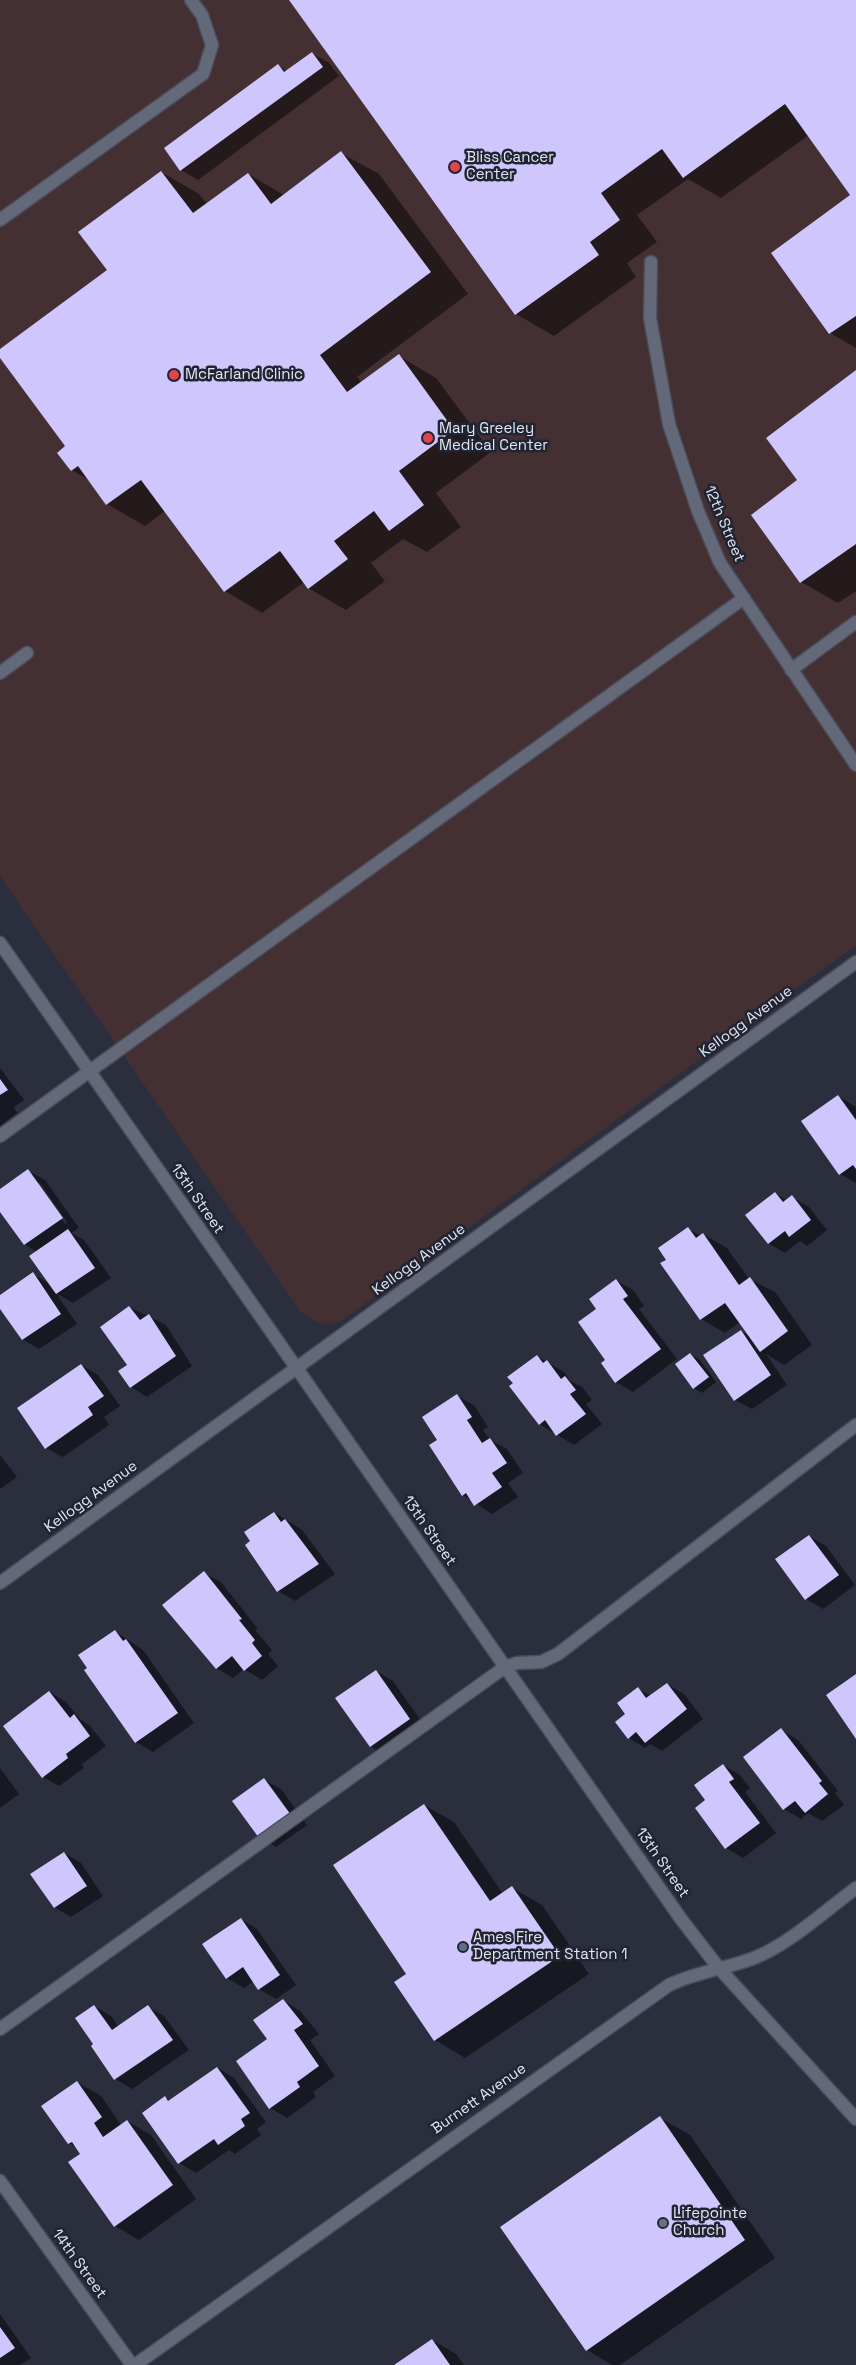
<!DOCTYPE html>
<style>
body{margin:0}
canvas{display:block;background:#2a2e3d}
</style>
<canvas width="856" height="2365"></canvas>
<script>
const ctx = document.querySelector('canvas').getContext('2d');
ctx.lineJoin = 'round';
function fill(path, color) { ctx.fillStyle = color; ctx.fill(path, 'evenodd'); }
function strokePath(path, color, width, dash) { ctx.strokeStyle = color; ctx.lineWidth = width; ctx.lineCap = dash ? 'butt' : 'round'; ctx.setLineDash(dash || []); ctx.stroke(path); }
function drawText(font, color, halo, rows, align = 'center') {
  ctx.font = font + ' "Space Grotesk",sans-serif'; ctx.lineWidth = 5; ctx.setLineDash([]); ctx.textBaseline = 'middle'; ctx.strokeStyle = halo; ctx.fillStyle = color; for (const [text, x, y, turn = 0] of rows) {
    ctx.save(); ctx.translate(x, y); ctx.rotate((+turn || 0) * Math.PI / 180); ctx.textAlign = isNaN(turn) ? turn : align; if (halo) ctx.strokeText(text, 0, 0); ctx.fillText(text, 0, 0); ctx.restore();
  }
}
fill(new Path2D(`
 M0 0H856V945L341 1321 330 1324 319 1323 300 1311 0 876Z`), '#443033');
fill(new Path2D(`
 M290 0H856V348L830 333 772 253 852 196 809 135 721 198 688 179 637 215 657 242 627 263 636 277 554 336 516 314Z
 M312 53 329 63 339 76 198 180 181 170 278 66 287 71Z
 M341 153 379 174 468 294 357 377 362 383 399 356 436 378 491 452 436 493 461 527 427 552 403 539 371 563 385 581 346 610 308 588 304 582 262 613 225 591 165 511 145 526 107 504 90 481 72 470 67 447 0 356V351L108 270 161 172 199 194 207 204 248 174 284 195Z
 M856 371V591L838 603 801 582 799 480Z
 M0 1068 24 1100 14 1107 17 1113 0 1126Z
 M838 1096 856 1107V1183L840 1174Z
 M28 1171 45 1180 79 1228 71 1233 84 1240 111 1278 73 1303 56 1293 77 1324 39 1349 22 1339 0 1307V1297L33 1274 50 1284 37 1252 24 1244 0 1209V1190ZM37 1183H40L67 1222 65 1224Z
 M775 1193 788 1201 792 1197 809 1207 827 1230 807 1246 800 1241 785 1253 768 1243Z
 M688 1229 701 1236 703 1234 727 1248 749 1279 775 1292 812 1345 784 1365 766 1354 787 1385 752 1409 735 1400 741 1331 751 1337 740 1322 725 1333 701 1319 668 1260Z
 M617 1281 633 1290 644 1306 639 1309 677 1359 633 1392 616 1382 607 1361 598 1309Z
 M129 1307 166 1325 192 1366 147 1397 131 1387 128 1365Z
 M690 1354 699 1359 716 1382 702 1393 694 1388Z
 M537 1356 564 1372 570 1381 582 1387 592 1400 586 1404 602 1424 574 1445 539 1424Z
 M81 1365 98 1375 120 1406 104 1417 109 1425 63 1457 46 1448Z
 M457 1396 474 1405 488 1427 483 1430 490 1440 507 1449 523 1473 508 1483 518 1497 492 1514 463 1495 439 1441Z
 M0 1455 17 1477 0 1489Z
 M275 1513 302 1530 335 1574 295 1601 278 1591 247 1545Z
 M809 1536 826 1546 855 1585 823 1609 806 1599Z
 M204 1573 221 1582 258 1629 255 1630 272 1650 268 1654 278 1666 262 1680 244 1669 233 1678 216 1668Z
 M115 1631 143 1650 194 1723 153 1752 136 1742 86 1670Z
 M376 1671 393 1681 426 1728 387 1756 370 1746Z
 M667 1684 684 1694 703 1719 662 1751 650 1744 645 1748 629 1738 627 1715 638 1689 651 1696Z
 M50 1692 66 1702 80 1719 90 1726 106 1746 82 1764 84 1768 59 1786 43 1777Z
 M781 1730 798 1740 838 1791 835 1793 844 1805 822 1821 808 1813 801 1819 784 1809Z
 M723 1765 740 1775 750 1788 745 1792 776 1833 743 1858 726 1848 696 1808 707 1800Z
 M0 1768 19 1794 0 1808Z
 M264 1780 281 1789 307 1825 276 1847 260 1837Z
 M424 1805 454 1822 503 1894 512 1888 542 1905 589 1974 465 2058 435 2040 395 1983 408 1974Z
 M64 1853 81 1863 103 1896 71 1917 54 1907Z
 M241 1919 257 1929 296 1985 276 1999 259 1989 254 1981 244 1988 227 1978Z
 M284 2001 300 2011 319 2034 310 2040 335 2076 313 2092 316 2097 287 2118 270 2108 268 2039Z
 M94 2006 111 2016 119 2027 148 2007 164 2016 189 2050 132 2089 115 2079 95 2045Z
 M218 2068 234 2078 266 2122 257 2129 261 2135 235 2154 229 2150 196 2173 179 2163 165 2098 170 2101Z
 M77 2082 101 2096 121 2125 127 2121 151 2135 196 2199 139 2240 115 2226 79 2149 69 2143Z
 M660 2118 690 2135 775 2258 620 2365H612L587 2350Z
 M0 2314 31 2358 20 2365H0Z
 M432 2340 456 2354 464 2365H396Z`), '#0007');
fill(new Path2D(`
 M289 0H856V316L829 334 771 253 850 195 785 104 683 178 662 149 601 193 620 220 590 242 599 255 515 315Z
 M312 52 323 67 180 171 164 148 278 64 284 72Z
 M341 151 431 272 320 355 347 392 399 354 454 430 399 471 424 505 389 531 374 511 334 541 348 559 308 589 280 551 224 592 141 480 106 505 78 466 71 471 57 453 65 446 0 358V349L107 270 78 232 161 171 193 213 248 173 271 204Z
 M856 370V544L800 583 751 515 797 480 766 438Z
 M0 1079 8 1090 0 1095Z
 M838 1095 856 1120V1169L853 1165 839 1175 801 1121Z
 M28 1169 63 1218 24 1245 0 1212V1189Z
 M775 1192 783 1202 792 1195 811 1220 789 1237 785 1231 768 1244 745 1215Z
 M688 1227 696 1238 703 1233 739 1285 750 1277 788 1331 760 1352 725 1303 700 1320 660 1263 666 1260 658 1248Z
 M68 1229 95 1268 56 1294 29 1256Z
 M33 1272 61 1314 22 1340 0 1309V1295Z
 M616 1279 628 1296 623 1299 661 1349 615 1383 601 1363 605 1360 578 1322 596 1309 589 1299Z
 M129 1306 140 1320 149 1314 176 1356 130 1388 118 1371 127 1365 100 1327Z
 M741 1330 771 1375 734 1401 703 1355Z
 M690 1353 709 1377 693 1389 675 1364Z
 M537 1355 543 1363 547 1360 561 1379 565 1376 576 1390 570 1394 586 1414 556 1436 545 1420 539 1425 509 1386 513 1383 507 1377Z
 M81 1364 104 1396 88 1407 93 1415 45 1449 17 1408Z
 M457 1394 472 1417 467 1420 482 1443 490 1438 507 1463 492 1473 502 1487 474 1506 466 1493 462 1496 429 1445 437 1440 422 1417Z
 M274 1512 281 1522 285 1519 319 1564 277 1592 245 1545 250 1541 244 1532Z
 M809 1535 839 1575 805 1600 775 1559Z
 M204 1571 242 1619 239 1620 255 1640 252 1643 262 1656 244 1671 232 1656 216 1669 162 1605Z
 M115 1630 123 1641 126 1639 178 1713 135 1743 84 1670 87 1668 78 1655Z
 M376 1670 410 1719 370 1747 335 1698Z
 M856 1674V1739L826 1695Z
 M667 1683 687 1709 645 1743 636 1732 628 1739 615 1722 625 1714 617 1703 638 1687 646 1698Z
 M49 1691 70 1718 74 1714 90 1736 66 1754 68 1758 42 1778 3 1726Z
 M781 1728 822 1781 819 1783 828 1794 805 1813 795 1801 783 1810 743 1757Z
 M723 1764 734 1779 729 1782 760 1823 725 1849 695 1808 705 1800 694 1785Z
 M264 1778 291 1815 259 1838 232 1801Z
 M424 1804 490 1901 512 1886 560 1956 434 2041 394 1982 406 1974 333 1865Z
 M64 1852 87 1886 54 1908 30 1874Z
 M241 1918 280 1975 258 1990 243 1967 226 1979 202 1944Z
 M283 1999 303 2024 294 2030 319 2066 297 2082 300 2087 269 2109 236 2061 267 2039 253 2020Z
 M94 2005 112 2030 148 2005 173 2040 114 2080 91 2046 93 2044 75 2018Z
 M217 2067 250 2113 241 2119 245 2126 218 2145 214 2139 178 2164 142 2113 165 2096 168 2101Z
 M77 2081 102 2117 94 2123 103 2137 127 2120 173 2185 114 2227 68 2162 80 2154 72 2142 68 2144 41 2106Z
 M660 2116 745 2240 586 2351 500 2227Z
 M0 2327 15 2348 0 2358Z
 M432 2339 450 2365H394Z`), '#cec6fc');
const service = new Path2D(`
 M0 220 203 74 212 45 202 15 191 0
 M791 670 856 622
 M0 673 27 653
 M0 1136 744 598
 M0 2029 505 1667 517 1663 541 1662 558 1654 856 1425`);
const minor = new Path2D(`
 M651 262 650 318 669 424 698 511 720 563 856 765
 M0 1583 856 962
 M0 2181 132 2365
 M135 2365 669 1985C698 1971 726 1969 754 1958 788 1945 826 1910 856 1888`);
const secondary = new Path2D(`
 M0 943 681 1919 718 1967 856 2119`);
strokePath(service, '#494c59', 15);
strokePath(minor, '#494c59', 15);
strokePath(secondary, '#494c59', 15);
strokePath(service, '#64697a', 12);
strokePath(minor, '#64697a', 12);
strokePath(secondary, '#64697a', 12);
for (const [x, y, r, color] of [
 [455,167,6,"#e0444e"],
 [174,375,6,"#e0444e"],
 [428,438,6,"#e0444e"],
 [463,1947,5,"#5c6f8a"],
 [663,2223,5,"#6b7280"]
]) { const dot = new Path2D(); dot.arc(x, y, r, 0, 2 * Math.PI); ctx.fillStyle = color; ctx.fill(dot); strokePath(dot, '#202433', 2); }
drawText('15px', '#e4e7f1', '#202433', [
 ["Bliss Cancer",466,158],
 ["Center",466,175],
 ["McFarland Clinic",185,375],
 ["Mary Greeley",439,429],
 ["Medical Center",439,446],
 ["Ames Fire",473,1938],
 ["Department Station 1",473,1955],
 ["Lifepointe",673,2214],
 ["Church",673,2231]
], 'left');
drawText('15px', '#e4e7f1', '#202433', [
 ["12th Street",724,524,67],
 ["Kellogg Avenue",746,1022,-36],
 ["13th Street",197,1199,55],
 ["Kellogg Avenue",419,1260,-36],
 ["Kellogg Avenue",91,1497,-36],
 ["13th Street",429,1531,55],
 ["13th Street",662,1863,55],
 ["Burnett Avenue",479,2099,-35],
 ["14th Street",79,2264,54]
]);
</script>
